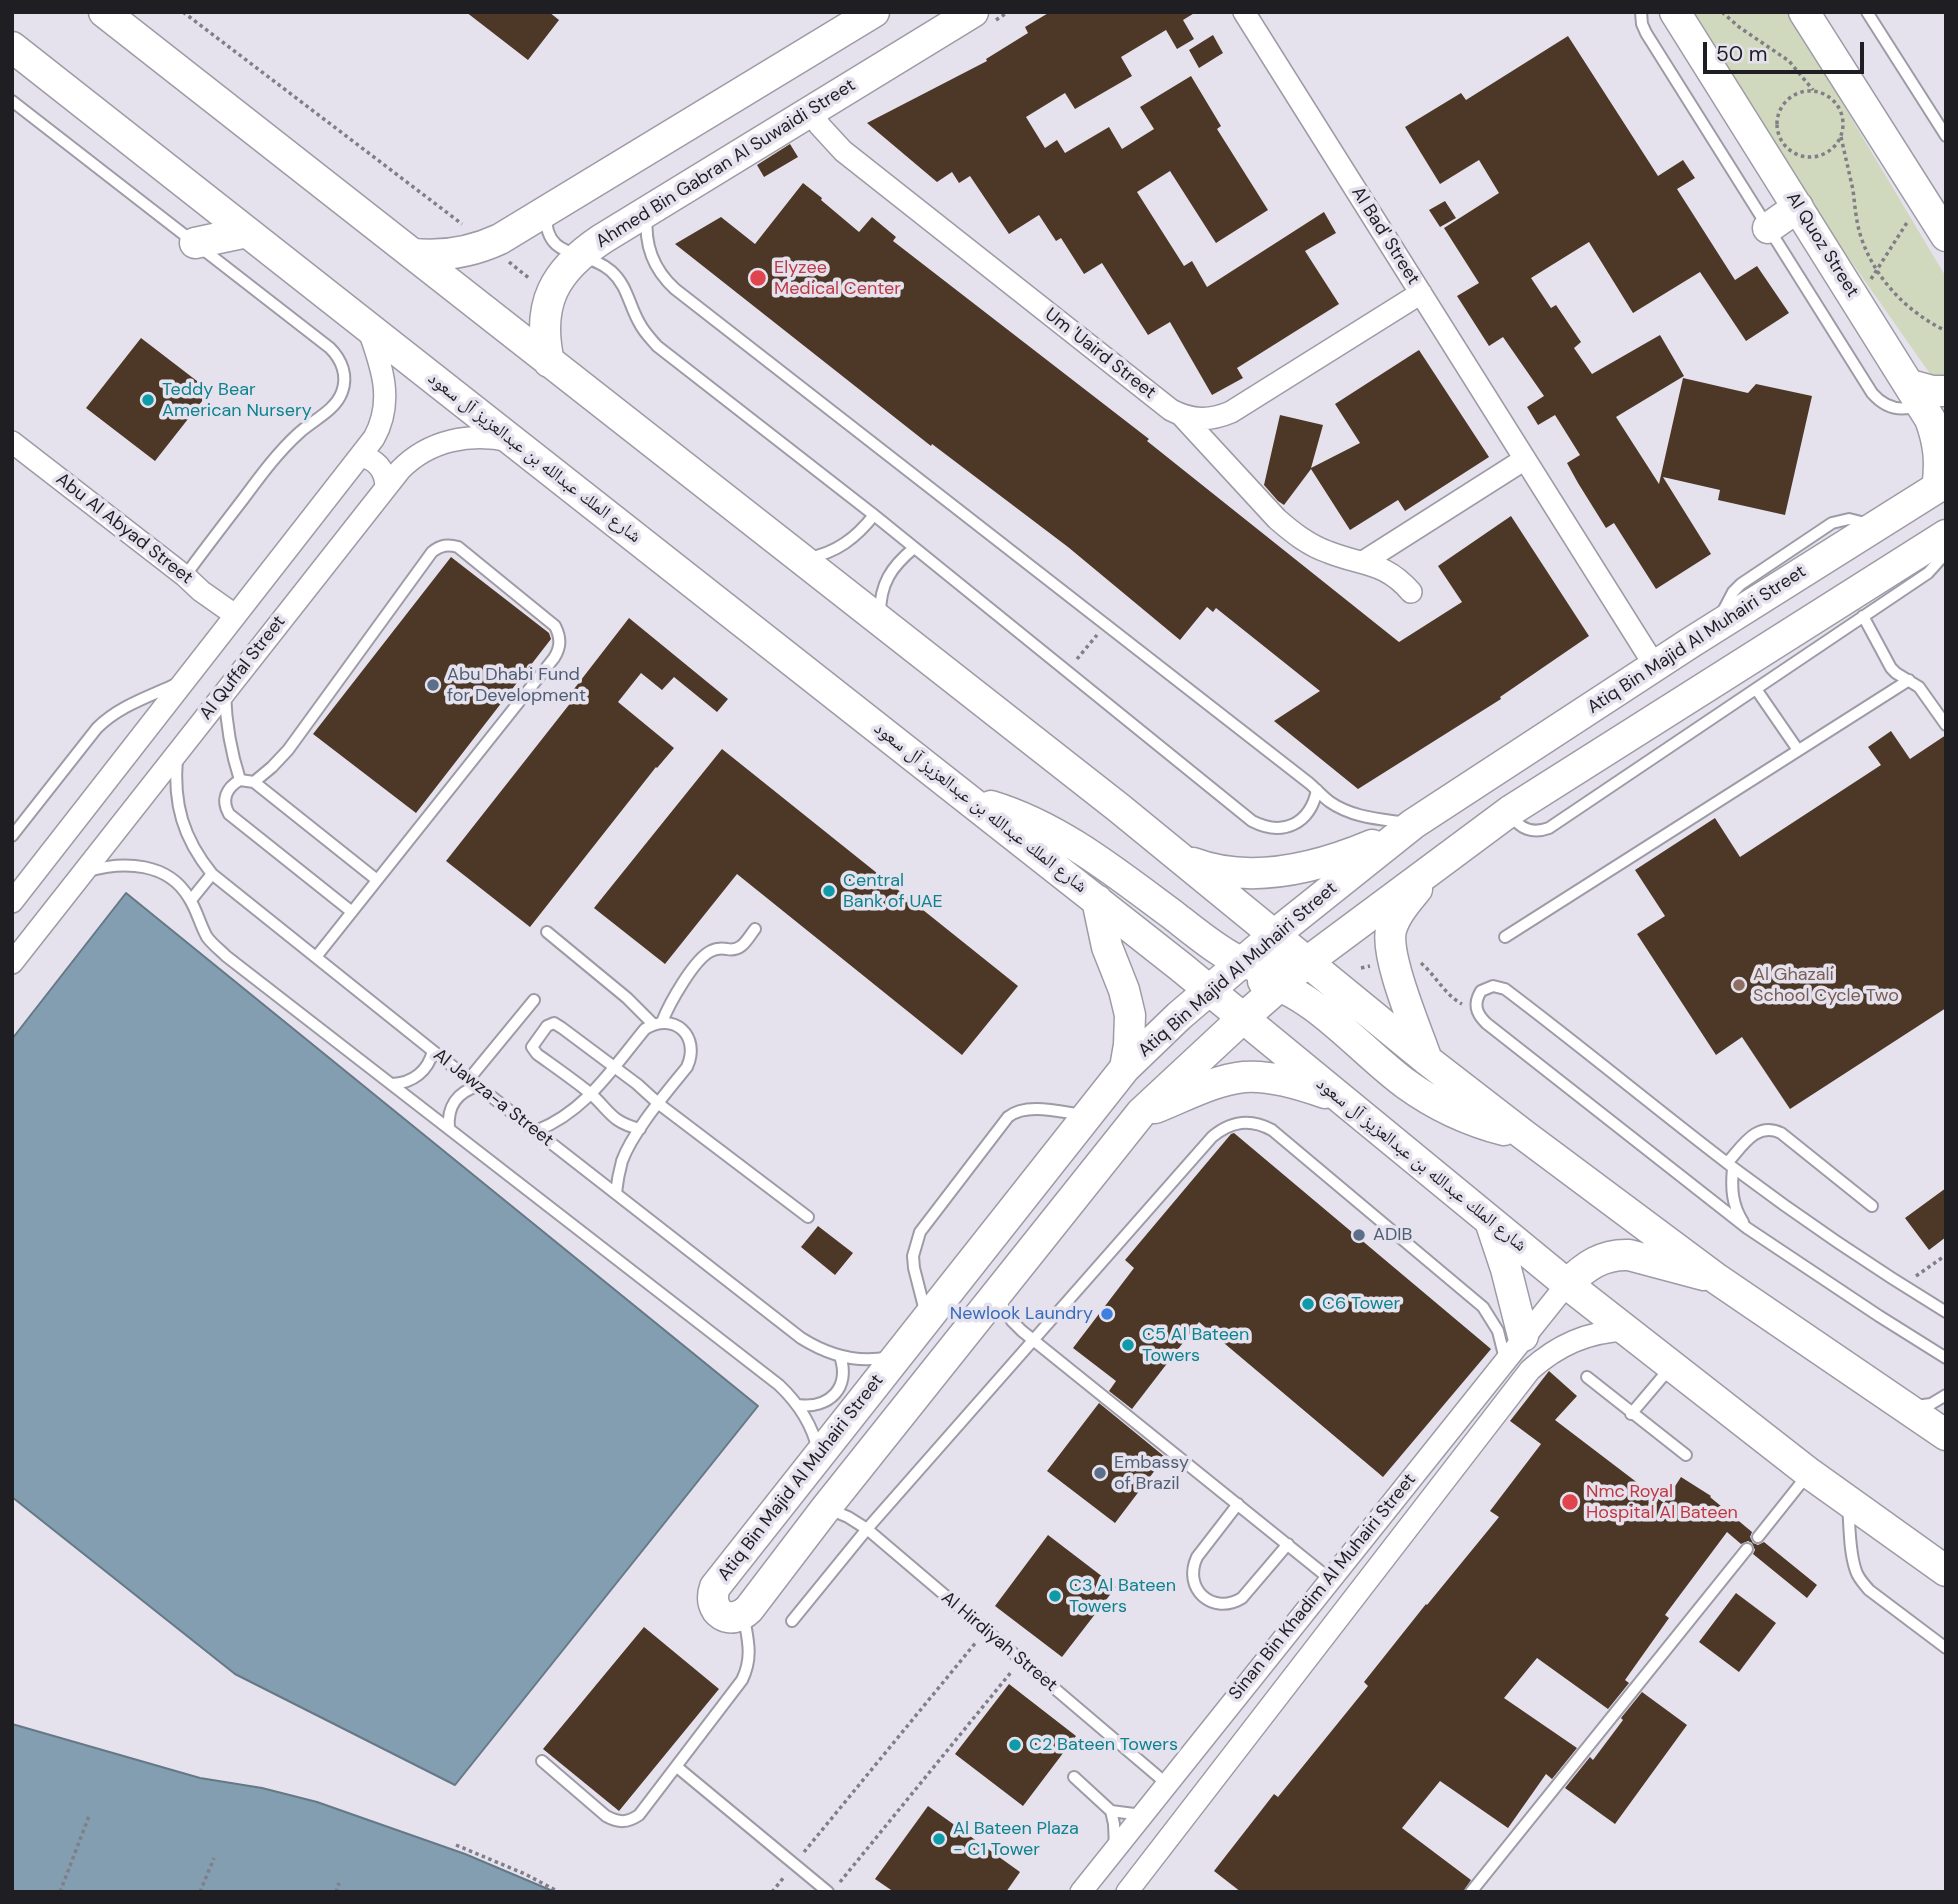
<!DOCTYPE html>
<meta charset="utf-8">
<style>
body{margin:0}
#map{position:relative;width:1958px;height:1904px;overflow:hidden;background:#e5e2ee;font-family:"DM Sans",sans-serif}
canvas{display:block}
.frame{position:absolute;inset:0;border:14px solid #1f1e22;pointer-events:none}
.scale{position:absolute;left:1703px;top:42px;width:161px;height:32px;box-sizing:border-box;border:4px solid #1f1e22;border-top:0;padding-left:9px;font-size:21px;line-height:24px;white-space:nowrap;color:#1f1e22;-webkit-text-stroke:5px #e5e2ee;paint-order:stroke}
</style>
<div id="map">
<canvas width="1958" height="1904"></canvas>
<div class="frame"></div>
<div class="scale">50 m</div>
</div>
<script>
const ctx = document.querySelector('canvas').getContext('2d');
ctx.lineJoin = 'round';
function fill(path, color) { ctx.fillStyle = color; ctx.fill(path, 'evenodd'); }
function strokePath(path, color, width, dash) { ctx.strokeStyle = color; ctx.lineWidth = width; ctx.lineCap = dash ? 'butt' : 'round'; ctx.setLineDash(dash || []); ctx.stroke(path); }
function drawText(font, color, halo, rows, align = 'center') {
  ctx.font = font + ' "DM Sans","Noto Naskh Arabic",sans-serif'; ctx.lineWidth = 7; ctx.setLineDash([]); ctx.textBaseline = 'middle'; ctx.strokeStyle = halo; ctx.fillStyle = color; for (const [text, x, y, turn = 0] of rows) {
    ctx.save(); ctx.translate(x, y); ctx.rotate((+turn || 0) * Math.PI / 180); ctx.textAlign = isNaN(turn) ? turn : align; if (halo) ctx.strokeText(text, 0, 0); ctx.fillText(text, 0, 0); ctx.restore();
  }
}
fill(new Path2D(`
 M1687 12H1788L1946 277V385L1935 381 1773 150Z`), '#d0d9be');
const water = new Path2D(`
 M126 893 758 1406 455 1785 235 1674 12 1497V1039Z
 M12 1724 200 1778 262 1788 317 1802 465 1854 555 1892H12Z`);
fill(water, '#839eb0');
strokePath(water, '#657885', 2);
fill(new Path2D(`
 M466 12H549L559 20 528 60Z
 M1050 12H1196L1183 20 1194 39 1177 49 1166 30 1121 57 1132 76 1075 109 1065 93 1026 117 1045 148 1057 140 1065 153 1109 127 1122 149 1154 129 1140 107 1191 76 1221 126 1217 129 1268 210 1216 243 1170 171 1137 192 1184 266 1192 261 1207 287 1324 212 1336 233 1305 251 1339 304 1237 368 1243 378 1212 395 1170 322 1148 335 1102 263 1084 274 1061 238 1056 241 1039 215 1009 234 970 176 959 183 952 172 937 182 867 123 987 61 986 59 1028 33 1025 27Z
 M1213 35 1223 53 1199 68 1189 50Z
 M1568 36 1658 176 1683 160 1695 178 1677 189 1735 280 1757 266 1789 313 1746 341 1700 272 1633 313 1589 242 1531 278 1551 308 1556 305 1581 342 1574 348 1592 374 1660 335 1684 376 1616 417 1659 484 1683 378 1748 393 1756 384 1812 396 1785 515 1718 500 1720 490 1663 477 1711 554 1656 589 1614 523 1606 528 1578 483 1567 463 1580 455 1555 415 1538 425 1527 407 1544 396 1503 337 1489 346 1457 296 1479 283 1444 228 1499 193 1479 160 1440 184 1405 127 1461 93 1466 100Z
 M790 144 798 157 764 177 757 165Z
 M803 183 822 198 821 200 859 232 872 217 896 237 893 241 1149 439 1147 441 1399 642 1462 602 1438 566 1511 516 1589 636 1500 697 1501 699 1358 789 1274 721 1320 691 1216 608 1213 612 1207 607 1180 640 1068 547 932 444 931 446 675 244 721 217 755 244Z
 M1445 201 1456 218 1440 227 1429 210Z
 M141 338 210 391 155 461 86 408Z
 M1419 350 1489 457 1405 511 1398 500 1350 530 1311 469 1284 505 1278 501 1264 485 1280 415 1323 425 1311 468 1360 443 1335 404Z
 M451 557 549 633 551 639 416 813 313 734Z
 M629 618 728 699 717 712 674 677 662 690 641 673 618 702 674 748 657 768 656 767 530 927 446 861 572 701 567 698Z
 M1891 731 1910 759 1946 735V1008L1790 1109 1742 1037 1716 1055 1637 934 1665 916 1635 870 1715 818 1740 857 1881 765 1868 747Z
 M722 749 1018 986 962 1055 737 874 665 964 594 908Z
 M1234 1133 1491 1349 1383 1477 1199 1322 1132 1409 1109 1391 1116 1381 1073 1348 1134 1268 1125 1260 1231 1134Z
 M1946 1188V1237L1929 1250 1905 1218Z
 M818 1226 853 1253 835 1275 801 1247Z
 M1549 1371 1577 1396 1555 1420 1664 1503 1681 1477 1711 1496 1710 1497 1752 1532 1750 1537 1753 1543 1758 1545 1764 1542 1817 1585 1807 1598 1753 1554 1755 1550 1752 1543 1748 1541 1741 1544 1727 1532 1665 1615 1669 1618 1625 1680 1629 1683 1608 1709 1537 1658 1504 1698 1577 1748 1552 1779 1546 1774 1508 1828 1440 1781 1402 1828 1471 1880 1463 1892H1241L1214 1871 1274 1794 1278 1797 1368 1686 1364 1682 1426 1604 1427 1605 1499 1517 1490 1511 1541 1444 1510 1421Z
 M1099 1403 1165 1457 1115 1523 1047 1471Z
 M1048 1535 1116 1587 1062 1657 995 1606Z
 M1736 1593 1776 1623 1739 1672 1699 1642Z
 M644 1627 719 1689 619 1811 543 1749Z
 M1009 1684 1076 1736 1023 1806 955 1754Z
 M1642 1692 1687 1725 1615 1824 1565 1788 1590 1757 1593 1760 1623 1720 1621 1718Z
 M928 1806 1020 1872 1006 1892H894L875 1879Z`), '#4d3828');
const lane = new Path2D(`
 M1641 12 1642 24 1646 33 1872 393C1884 407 1899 412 1917 406
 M1867 12 1946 136
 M12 101 330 348C342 360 348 376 342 392 335 411 313 420 299 433 278 452 261 475 244 498 224 524 204 550 185 576
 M546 215C545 261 586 249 611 271 628 286 629 306 640 324 644 332 651 339 657 346L874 515 1252 821C1283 837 1310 824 1317 790
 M647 215C644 245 653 269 675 289L1309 783C1316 789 1323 797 1330 802 1353 818 1381 819 1407 823
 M808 558C836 553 856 538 874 515
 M1722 613 1733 592 1741 584 1832 523 1849 519 1869 524
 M880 614C880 584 891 567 914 548
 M1863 616 1891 668 1896 673 1919 687 1946 725
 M1756 689 1798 750
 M225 694C226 724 231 752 240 780
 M177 758C173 804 183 838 212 874L433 1051 801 1338C828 1355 857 1364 889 1357
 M254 782 272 767 288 750 432 552C441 545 448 544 458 547L555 626C561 638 561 647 554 658L316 957
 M1511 814C1519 829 1533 834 1549 828L1928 573 1946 553
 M12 836 97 728C119 706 148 697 176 684
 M88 871C124 861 168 862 189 898 197 910 200 925 207 937 212 944 220 950 226 956L779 1385C798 1403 812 1424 818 1450
 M191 900 212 874
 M352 912 229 814C221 800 226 788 240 780L254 782 377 880
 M547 932 627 998 653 1024
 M1505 937 1909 680
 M662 1022C669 1004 694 959 711 951 717 948 721 948 727 949 742 952 747 939 755 929
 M469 1079 534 1000
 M392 1084C413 1083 428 1071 433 1051
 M449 1128C447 1107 457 1092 478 1086
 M640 1129C611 1122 610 1111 591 1094 574 1080 555 1067 537 1054L532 1047 547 1026 554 1023 562 1028 637 1084 659 1104 808 1217
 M536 1131C586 1111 612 1069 645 1029 674 1011 701 1036 687 1067 667 1092 633 1131 622 1161 619 1172 617 1183 616 1193
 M1727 1163C1742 1147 1756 1121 1781 1133L1872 1206
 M1733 1168C1731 1188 1732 1205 1743 1222
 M997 1297 1012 1321 1022 1331 1330 1579
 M1946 1312C1872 1267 1800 1218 1731 1166 1655 1108 1582 1047 1505 989L1493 986 1481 991C1473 1004 1476 1013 1486 1023L1747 1228 1879 1316 1946 1358
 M926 1315 914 1268 913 1256 920 1232 1008 1117C1026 1102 1061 1112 1084 1115
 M1587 1377 1686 1455
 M798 1405C829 1409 851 1388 840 1356
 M1916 1406 1931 1404 1946 1395
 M1631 1414 1670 1368
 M1238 1504 1197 1557C1182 1589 1213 1616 1242 1598L1288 1544
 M1848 1507C1850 1527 1849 1552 1856 1571 1858 1578 1864 1584 1869 1590L1946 1648
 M829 1509 848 1517 867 1529 1167 1784
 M1758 1537 1809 1473
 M792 1621 867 1529 1212 1137C1231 1121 1250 1118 1272 1130L1483 1307 1498 1331 1505 1359
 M542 1761 606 1816C619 1823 627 1823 639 1815L742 1680C753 1658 748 1640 744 1618
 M677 1767 828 1892
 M1074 1777 1111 1811 1142 1815
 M1111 1811 1114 1824 1115 1847
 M1471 1892 1747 1549`);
const street = new Path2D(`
 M1244 12 1655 666
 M811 112 820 126 843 151 1171 410C1192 421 1210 421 1231 412L1421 293
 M1182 416 1277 519C1292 532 1308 545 1328 552 1363 566 1384 561 1411 592
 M12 442 185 576 201 591 235 615
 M360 456C376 459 385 469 386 486
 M1363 562 1525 459
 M12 902 374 438C395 400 381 365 368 328
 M12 963 400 470C429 440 471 432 510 441
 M1081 1892 1567 1284
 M1127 1892 1530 1370C1558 1345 1587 1332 1625 1330`);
const secondary = new Path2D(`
 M104 12 1119 808 1427 1060 1524 1135 1717 1279 1946 1435
 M1675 12 1930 419C1939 443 1941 463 1937 488
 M1804 12 1946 236
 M12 47 1181 967 1567 1284 1809 1473 1946 1571
 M1768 228 1798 207
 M195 243 247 232
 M413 254C444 257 472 252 500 239L874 12
 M549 362C536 304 554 271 602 239L973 12
 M1910 385 1932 391H1946
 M1946 482 1690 643 1413 824 1274 935 1179 1016 1125 1068 715 1587C706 1612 730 1628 749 1609L826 1508 1141 1113 1242 1019 1307 962 1510 811 1946 535
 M991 806C1060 827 1116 873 1173 915 1191 929 1223 956 1244 963 1264 970 1286 968 1307 962
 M1193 863C1251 885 1317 868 1372 845
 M1417 889C1407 901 1395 915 1391 930 1385 957 1417 1031 1427 1060
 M1097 900 1107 947 1124 990 1130 1015 1129 1045 1125 1068
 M1263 981C1314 992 1363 1053 1406 1084 1435 1105 1469 1121 1504 1130
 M1155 1108C1183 1097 1214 1080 1244 1077 1271 1075 1300 1084 1325 1093
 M1490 1221 1506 1269 1523 1336
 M1567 1284C1586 1266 1602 1254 1629 1255L1704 1275`);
strokePath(lane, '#9e9ba6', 14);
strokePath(street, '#9e9ba6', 24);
strokePath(secondary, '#9e9ba6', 33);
strokePath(new Path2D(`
 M183 12 462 224
 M1722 12 1739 27 1789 61 1813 90
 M996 20 1008 12
 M1777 124a33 33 0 1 1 66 0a33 33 0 1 1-66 0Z
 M1841 137C1845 155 1849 172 1853 190 1855 206 1856 222 1861 237 1875 279 1907 312 1946 331
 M509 262 530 279
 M1871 279 1908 221
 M1077 659 1097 635
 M1421 963C1436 976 1445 995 1462 1004
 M1361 968 1370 966
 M1916 1276 1946 1255
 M456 1845 525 1874 559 1892
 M804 1852 977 1641
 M840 1882 1012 1671
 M60 1892 89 1816
 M200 1892 214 1858
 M336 1892 339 1883
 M772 1892 784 1877`), '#807e86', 3.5, [3.5, 3.5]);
strokePath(lane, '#fff', 10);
strokePath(street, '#fff', 21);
strokePath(secondary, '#fff', 30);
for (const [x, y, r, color] of [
 [758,278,9,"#e0444e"],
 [148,400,7,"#0f9aa8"],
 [433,685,7,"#5c6f8a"],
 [829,891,7,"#0f9aa8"],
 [1739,985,7,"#8d6e63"],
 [1359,1235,7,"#5c6f8a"],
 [1308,1304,7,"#0f9aa8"],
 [1107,1314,7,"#3f7fe0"],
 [1128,1345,7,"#0f9aa8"],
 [1100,1473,7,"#5c6f8a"],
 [1570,1502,9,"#e0444e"],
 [1055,1596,7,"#0f9aa8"],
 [1015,1745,7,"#0f9aa8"],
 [939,1839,7,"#0f9aa8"]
]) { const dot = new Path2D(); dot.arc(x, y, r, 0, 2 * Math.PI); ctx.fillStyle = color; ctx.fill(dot); strokePath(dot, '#e5e2ee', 2.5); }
drawText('18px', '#1f1e22', '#e5e2ee', [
 ["Ahmed Bin Gabran Al Suwaidi Street",726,164,-32],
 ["Al Bad' Street",1385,236,58],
 ["Al Quoz Street",1822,245,58],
 ["Um 'Uaird Street",1100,354,38],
 ["شارع الملك عبدالله بن عبدالعزيز آل سعود",534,458,38],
 ["Abu Al Abyad Street",124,529,38],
 ["Atiq Bin Majid Al Muhairi Street",1697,640,-33],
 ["Al Quffal Street",243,668,-52],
 ["شارع الملك عبدالله بن عبدالعزيز آل سعود",980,808,38],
 ["Atiq Bin Majid Al Muhairi Street",1238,970,-41],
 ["Al Jawza-a Street",493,1098,38],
 ["شارع الملك عبدالله بن عبدالعزيز آل سعود",1421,1165,39],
 ["Atiq Bin Majid Al Muhairi Street",801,1478,-52],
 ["Sinan Bin Khadim Al Muhairi Street",1323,1587,-51],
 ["Al Hirdiyah Street",999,1642,40]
]);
drawText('18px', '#be3a42', '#e5e2ee', [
 ["Elyzee",774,268],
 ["Medical Center",774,289],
 ["Nmc Royal",1586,1492],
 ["Hospital Al Bateen",1586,1513]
], 'left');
drawText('18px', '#0d838f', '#e5e2ee', [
 ["Teddy Bear",162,390],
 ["American Nursery",162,411],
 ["Central",843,881],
 ["Bank of UAE",843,902],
 ["C6 Tower",1322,1304],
 ["C5 Al Bateen",1142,1335],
 ["Towers",1142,1356],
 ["C3 Al Bateen",1069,1586],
 ["Towers",1069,1607],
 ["C2 Bateen Towers",1029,1745],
 ["Al Bateen Plaza",953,1829],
 ["- C1 Tower",953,1850]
], 'left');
drawText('18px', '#4e5e75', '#e5e2ee', [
 ["Abu Dhabi Fund",447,675],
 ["for Development",447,696],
 ["ADIB",1373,1235],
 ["Embassy",1114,1463],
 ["of Brazil",1114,1484]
], 'left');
drawText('18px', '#785e54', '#e5e2ee', [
 ["Al Ghazali",1753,975],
 ["School Cycle Two",1753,996]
], 'left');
drawText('18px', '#366cbe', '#e5e2ee', [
 ["Newlook Laundry",1093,1314]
], 'right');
</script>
